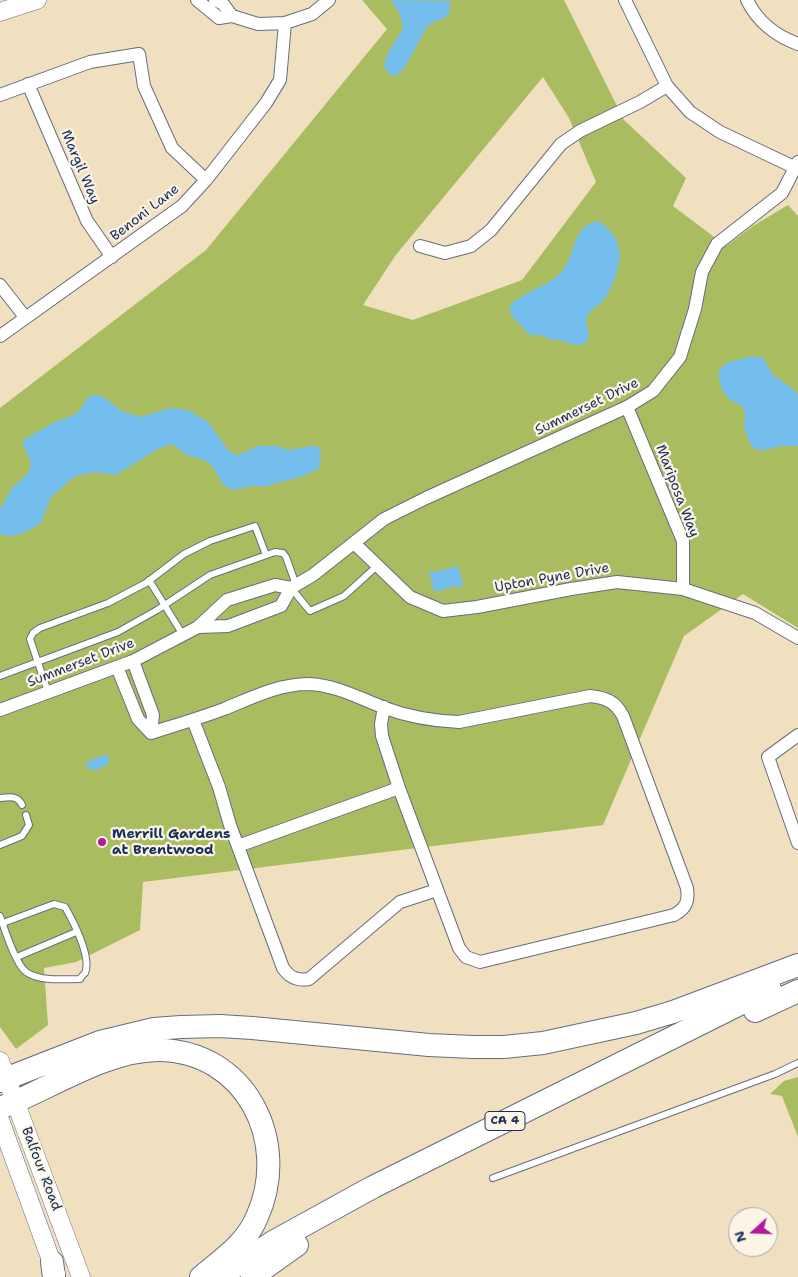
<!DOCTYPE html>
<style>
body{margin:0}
#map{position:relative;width:798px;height:1277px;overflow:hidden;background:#f0e0bf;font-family:"Shantell Sans",sans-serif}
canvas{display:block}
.north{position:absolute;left:728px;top:1207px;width:50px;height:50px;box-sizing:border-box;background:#fcf5e5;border:1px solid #a2a6af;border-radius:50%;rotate:250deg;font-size:14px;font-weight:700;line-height:20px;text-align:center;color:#1b2f5e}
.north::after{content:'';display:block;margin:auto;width:18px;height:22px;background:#b5179e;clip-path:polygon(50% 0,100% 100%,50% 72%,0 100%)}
</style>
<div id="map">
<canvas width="798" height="1277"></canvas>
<div class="north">N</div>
</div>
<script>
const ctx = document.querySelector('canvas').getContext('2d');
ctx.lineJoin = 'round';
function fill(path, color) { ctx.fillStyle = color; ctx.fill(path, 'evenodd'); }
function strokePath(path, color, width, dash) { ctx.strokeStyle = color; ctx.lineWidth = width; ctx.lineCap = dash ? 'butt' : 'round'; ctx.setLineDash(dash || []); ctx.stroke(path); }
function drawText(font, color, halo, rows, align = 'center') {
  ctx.font = font + ' "Shantell Sans",sans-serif'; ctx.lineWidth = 4.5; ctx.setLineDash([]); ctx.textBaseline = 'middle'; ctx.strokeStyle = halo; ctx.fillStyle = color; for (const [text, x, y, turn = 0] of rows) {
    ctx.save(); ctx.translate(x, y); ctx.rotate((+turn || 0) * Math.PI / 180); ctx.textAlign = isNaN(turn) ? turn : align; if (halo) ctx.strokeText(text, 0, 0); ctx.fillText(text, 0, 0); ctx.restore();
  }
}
fill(new Path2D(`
 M362 0H564L624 120 686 178 673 206 726 246 753 226 788 205 798 216V628L743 594 684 636 603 825 143 882 140 930 76 962 44 968 48 1025 16 1049 0 1027V408L206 250 387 29ZM543 77 569 118 596 182 522 280 413 320 363 305 395 256Z
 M798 1077V1137L782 1096 770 1094 784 1081Z`), '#aabc60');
fill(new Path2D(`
 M391 0 450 1 449 14 444 18 428 25 409 60 402 71 395 76 389 74 384 66 387 55 403 28 400 14Z
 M598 221C630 241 621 270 606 297 602 304 592 307 587 316 583 325 595 338 583 344 575 348 569 342 562 341 558 340 554 341 550 339 546 338 544 335 540 335 536 335 533 336 529 334 526 332 524 328 521 325 515 319 507 314 511 304 526 291 550 286 563 270 576 253 572 226 598 221Z
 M753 356 763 358 774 376 792 388 798 395V446C793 447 787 445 783 446 774 447 765 452 756 449 749 446 745 432 744 425 744 421 746 417 745 413 744 405 738 404 732 401 722 395 718 380 719 370L728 362Z
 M92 395H97L105 398 123 412 141 417 170 408 188 410 209 423 228 450 234 454 239 455 257 446H277L289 450 312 446H317L321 452 319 469 300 477 262 487C250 482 239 493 228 488 219 483 218 472 212 466 205 458 196 459 187 455 181 452 177 447 171 444L156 450 119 473 115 475 95 472 75 476 51 497 40 524C28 531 14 540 0 534V509L12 488 28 473 31 465 30 460 22 442 25 439 55 422 74 415 79 411 88 397Z
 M458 566 463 584 461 588 457 586 434 592 429 570 435 572Z
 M107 754 109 762 108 764 97 770 88 769 86 762Z`), '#72bdeb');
const lane = new Path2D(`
 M149 580 183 635
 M291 588 310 611 344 596 377 566
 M0 676 118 632 157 610 210 575 275 552 283 553 286 557 296 585
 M48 692 30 639 33 633 40 628 108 603 146 583 184 554 210 541 255 526 266 555
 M0 798C9 797 18 795 22 805
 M0 845 22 836 29 825 26 815
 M0 916C5 930 15 963 26 972 41 982 63 979 80 979 80 978 84 974 85 973 92 957 73 921 65 907L54 904 3 923
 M17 957 76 932
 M493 1178 775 1074 798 1063`);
const street = new Path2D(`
 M197 0 219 18 232 16 258 24 285 23 312 14 329 0
 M215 0 223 4 232 16
 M625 0 667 86 690 112 720 132 798 169
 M747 0C757 21 776 36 798 44
 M28 84 87 221 112 257
 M0 95 90 62 139 54 144 86 172 148 206 180
 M420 246 445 253 471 246 491 230 561 144 580 131 640 102 667 86
 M0 285 25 317
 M0 336 182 206 206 180 266 103 280 80 285 23
 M627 407 683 541V589
 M354 543 410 597 443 611 477 607 571 589 617 582 683 589 755 613 798 638
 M198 627 228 626 281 606 291 588 313 575 384 519 426 498 627 407 653 391 680 357 695 309 702 272 717 244 782 193 798 162
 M117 667 138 719 151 733 153 715 133 661
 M0 710 133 661 198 627 227 600 275 585 291 588
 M193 720 219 787 230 825 283 968C290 978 298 981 309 979L400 902 437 890
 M151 733C176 725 200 718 224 709 251 698 279 684 308 684 336 685 359 698 385 708 409 717 433 721 459 722L590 696C606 698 615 701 623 716L687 888C689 902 686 908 674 915L480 962 466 957 459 948 399 788 382 736 381 724 384 707
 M798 735 768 757 798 843
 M238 846 399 788`);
const secondary = new Path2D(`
 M0 12 37 0
 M0 1061 81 1277
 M0 1120 56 1274`);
const highway = new Path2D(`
 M755 1011 798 991
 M0 1081 100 1042 154 1029 181 1027 220 1026 252 1028 429 1045 473 1047H504L543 1043 636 1023 673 1012 798 965
 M0 1108C50 1089 105 1050 159 1050 246 1051 291 1142 257 1217 246 1244 222 1259 201 1277
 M52 1262 54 1277
 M219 1277 273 1242 373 1187 770 989
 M252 1277 297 1245`);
strokePath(lane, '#666d80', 8);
strokePath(street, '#666d80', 14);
strokePath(secondary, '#666d80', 19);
strokePath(highway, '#666d80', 24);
strokePath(lane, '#fff', 6);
strokePath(street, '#fff', 12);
strokePath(secondary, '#fff', 18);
strokePath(highway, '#fff', 22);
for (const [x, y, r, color] of [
 [102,842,5,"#b5179e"]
]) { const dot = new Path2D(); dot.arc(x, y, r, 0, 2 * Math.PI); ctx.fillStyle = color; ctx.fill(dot); strokePath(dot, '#fcf5e5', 2); }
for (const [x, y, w] of [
 [505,1121,40]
]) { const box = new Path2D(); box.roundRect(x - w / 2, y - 9.5, w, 19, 4); ctx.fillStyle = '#fcf5e5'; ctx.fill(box); strokePath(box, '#1b2f5e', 1); }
drawText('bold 12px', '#1b2f5e', null, [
 ["CA 4",505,1121]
]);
drawText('14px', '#1b2f5e', '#fcf5e5', [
 ["Margil Way",80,167,67],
 ["Benoni Lane",145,213,-38],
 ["Summerset Drive",587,407,-26],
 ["Mariposa Way",677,491,69],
 ["Upton Pyne Drive",552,578,-10],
 ["Summerset Drive",81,663,-21],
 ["Balfour Road",41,1169,69]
]);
drawText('bold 14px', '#1b2f5e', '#fcf5e5', [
 ["Merrill Gardens",112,834],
 ["at Brentwood",112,850]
], 'left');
</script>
